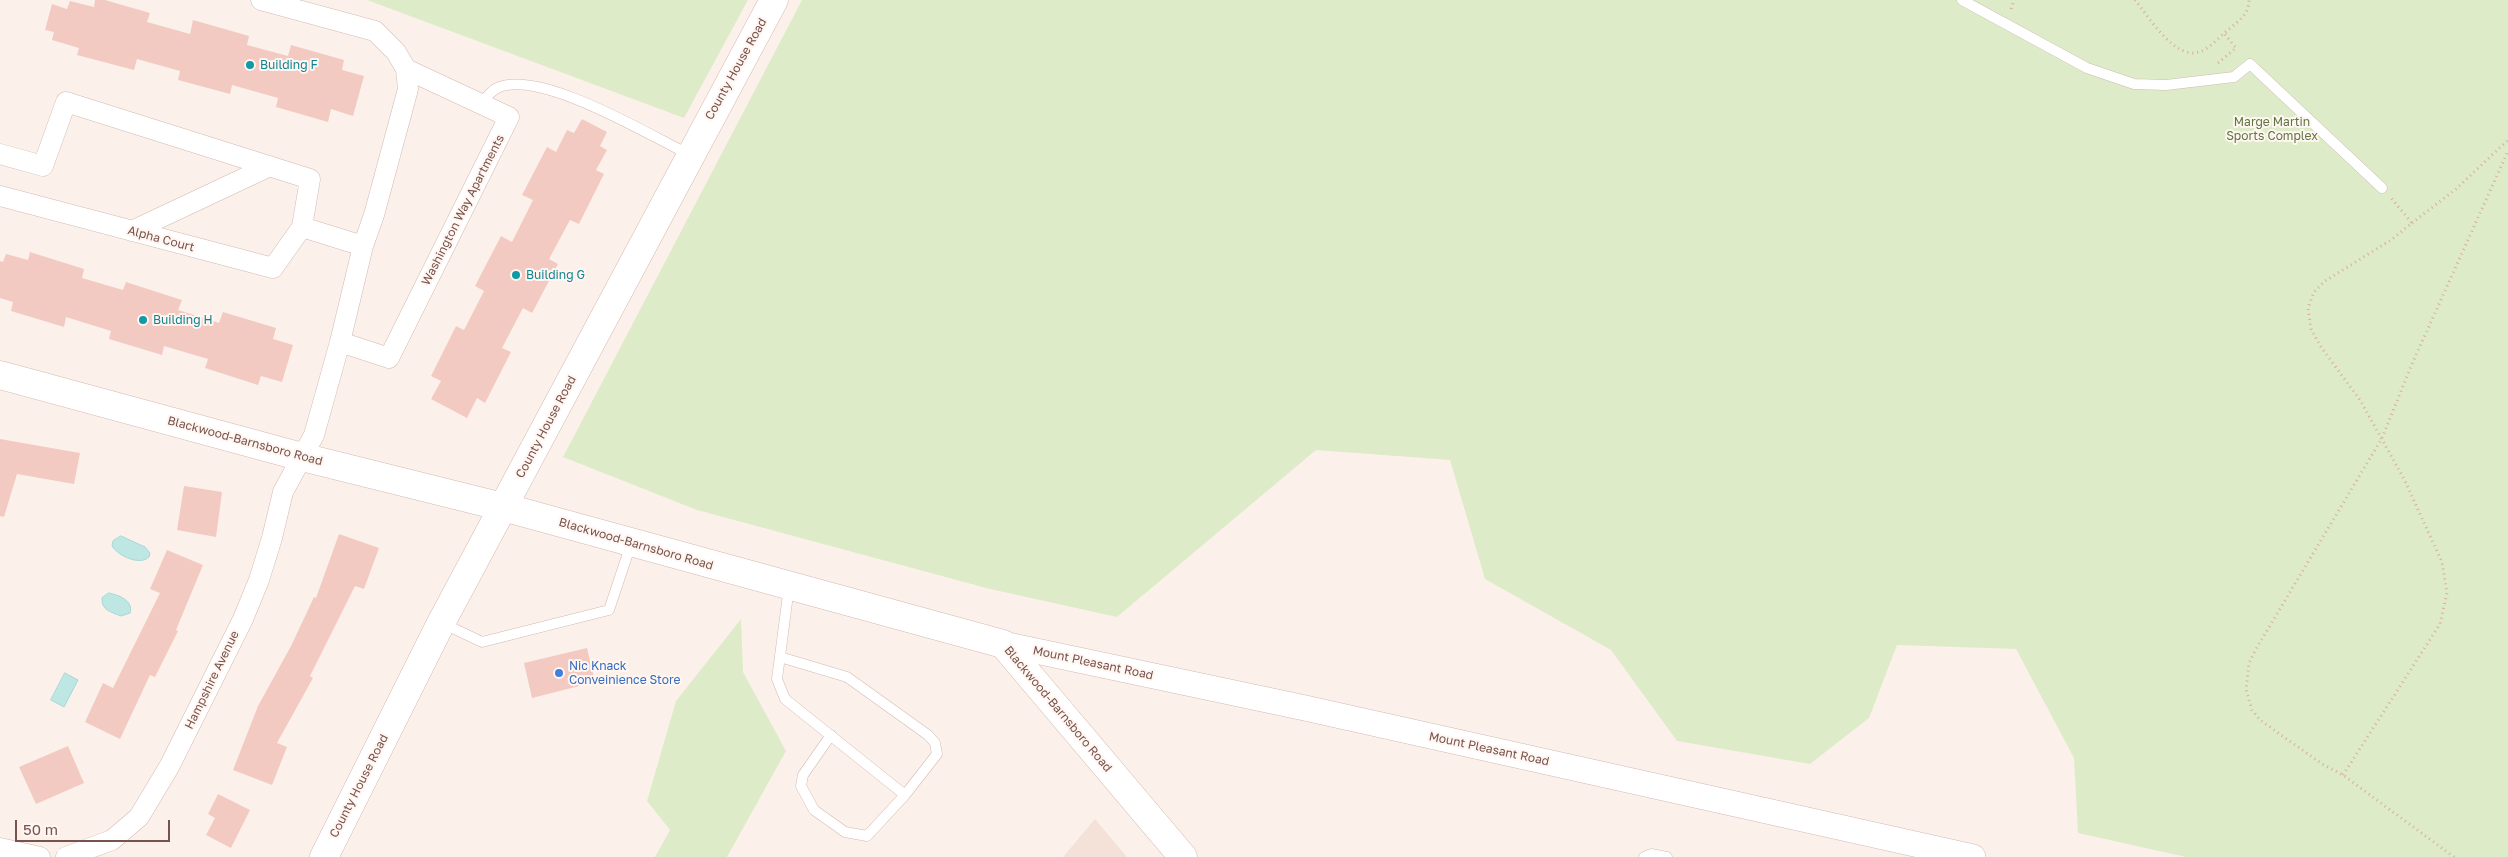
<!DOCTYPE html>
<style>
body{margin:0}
#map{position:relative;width:2508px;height:857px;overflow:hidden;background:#fcf1ea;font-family:"Golos Text",sans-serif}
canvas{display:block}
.scale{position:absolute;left:15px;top:820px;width:155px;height:22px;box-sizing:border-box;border:2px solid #78524d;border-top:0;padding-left:6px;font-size:15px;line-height:18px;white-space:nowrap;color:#78524d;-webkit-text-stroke:4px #fff6f1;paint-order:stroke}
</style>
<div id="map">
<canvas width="2508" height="857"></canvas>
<div class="scale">50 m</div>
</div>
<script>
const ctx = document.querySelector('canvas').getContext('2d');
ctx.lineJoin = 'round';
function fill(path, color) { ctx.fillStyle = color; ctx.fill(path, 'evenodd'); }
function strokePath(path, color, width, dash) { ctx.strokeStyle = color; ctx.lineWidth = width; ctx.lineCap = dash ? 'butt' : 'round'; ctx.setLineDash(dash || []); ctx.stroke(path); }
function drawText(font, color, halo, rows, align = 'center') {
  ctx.font = font + ' "Golos Text",sans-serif'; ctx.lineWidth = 4; ctx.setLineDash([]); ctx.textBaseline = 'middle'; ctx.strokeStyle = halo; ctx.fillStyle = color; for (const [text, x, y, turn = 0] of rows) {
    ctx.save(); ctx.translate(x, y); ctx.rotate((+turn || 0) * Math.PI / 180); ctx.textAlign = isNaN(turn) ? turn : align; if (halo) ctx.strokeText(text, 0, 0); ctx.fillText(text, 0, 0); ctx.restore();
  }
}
fill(new Path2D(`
 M1095 819 1127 857H1063Z`), '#f4e1d8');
fill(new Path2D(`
 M367 0H748L684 118Z
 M802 0H2508V857H2186L2078 833 2074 758 2016 649 1897 645 1869 718 1810 764 1677 741 1611 650 1485 579 1450 460 1316 450 1117 617 990 589 697 510 563 457Z
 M741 619 743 672 786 751 727 857H655L670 830 647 801 676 701Z`), '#deebc8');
const water = new Path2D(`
 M121 536 145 547 150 553 149 557C140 566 118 556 112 546L113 541Z
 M109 593C119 595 134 601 130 613L121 616C111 612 101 610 102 598Z
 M65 673 78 680 64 707 51 700Z`);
fill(water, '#bee7e3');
strokePath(water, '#a4d8d5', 1);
fill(new Path2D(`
 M95 0H105L150 13 147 22 190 34 193 20 249 36 247 45 288 56 291 45 344 60 342 70 364 76 353 116 331 109 328 122 276 107 278 98 232 85 230 94 178 80 180 71 137 59 134 70 77 55 79 48 52 40 54 32 45 30 52 4 67 9 70 1 94 7Z
 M582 119 607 132 600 146 607 150 596 170 604 174 579 224 570 220 549 259 558 264 532 313 523 308 502 348 511 352 485 403 477 398 467 418 431 399 441 381 431 376 456 326 464 330 484 291 475 286 501 236 512 242 533 200 522 195 547 147 556 152 567 130 574 133Z
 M30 252 84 269 82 278 123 290 126 282 182 300 178 310 219 323 223 312 276 328 273 339 293 345 282 382 261 376 258 385 205 368 208 359 164 346 162 355 109 339 111 331 66 317 64 327 11 311 13 302 0 298V261L3 262 6 254 28 260Z
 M0 439 80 453 74 484 17 474 4 517 0 516Z
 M184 486 222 492 216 537 177 530Z
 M339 534 379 548 364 589 355 586 310 676 313 678 277 743 287 747 272 785 233 770 258 706 291 646 314 597 316 598Z
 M167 550 203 565 176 630 178 631 155 677 150 675 120 739 85 722 103 683 113 688 160 593 150 589Z
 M587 648 595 682 532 698 524 663Z
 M68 746 84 783 36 804 19 767Z
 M218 794 250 810 231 848 206 835 215 818 208 814Z`), '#f2cac2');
const service = new Path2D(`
 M1962 0 2087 68 2134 84 2166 85 2234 77 2250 64 2382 188
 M481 104C485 99 491 91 497 88 539 68 649 135 690 155
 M442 623 482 642 609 610 631 544
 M780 657 847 677 928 735 935 743 937 754 905 795 785 699 777 679 789 587
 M831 735 803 775 801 786 814 810 845 832 867 836 905 795
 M1644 857 1651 854 1667 857`);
const minor = new Path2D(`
 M0 154 43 166 66 102 310 179 302 227 273 268 0 196
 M302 227 363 246
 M132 231 270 166
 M340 342 389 358 509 117 406 69
 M0 848 40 857
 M66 857 112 840 139 817 169 767 243 619 259 580 272 538 283 492 314 435 340 342 363 246 374 215 408 89 406 69 396 52 375 31 261 0`);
const tertiary = new Path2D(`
 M1003 644 1305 708 1973 857`);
const secondary = new Path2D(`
 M0 375 302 457 503 507 1003 644 1183 857
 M324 857 441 623 774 0`);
strokePath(service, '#d2b9b2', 11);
strokePath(minor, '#d2b9b2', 21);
strokePath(tertiary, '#d2b9b2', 26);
strokePath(secondary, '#d5b8af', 29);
strokePath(new Path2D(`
 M2135 0C2150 18 2177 65 2204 50 2213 45 2220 36 2228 30 2238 21 2249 15 2249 0
 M2011 9 2014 0
 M2218 63 2236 48 2224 33
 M2412 223 2456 189 2508 140
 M2343 775 2440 624 2447 593 2442 562 2404 479 2360 400 2321 347 2311 329 2308 308 2314 292 2325 281 2391 240 2412 223 2391 198
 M2454 857 2343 775 2322 764 2260 720 2252 710 2246 690 2249 663 2256 649 2382 438 2412 364 2508 151`), '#d7ada4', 3, [1, 4]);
strokePath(service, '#fff', 10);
strokePath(minor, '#fff', 20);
strokePath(tertiary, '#fff', 25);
strokePath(secondary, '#fff', 28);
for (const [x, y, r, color] of [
 [250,65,5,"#0f9aa8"],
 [516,275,5,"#0f9aa8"],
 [143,320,5,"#0f9aa8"],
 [559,673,5,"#3f7fe0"]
]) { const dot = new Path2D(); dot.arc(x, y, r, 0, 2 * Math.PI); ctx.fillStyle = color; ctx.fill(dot); strokePath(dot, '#fff6f1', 2); }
drawText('12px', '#0d838f', '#fff6f1', [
 ["Building F",260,65],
 ["Building G",526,275],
 ["Building H",153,320]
], 'left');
drawText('12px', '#78524d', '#fff6f1', [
 ["County House Road",736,69,-61],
 ["Washington Way Apartments",463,210,-63],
 ["Alpha Court",161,239,15],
 ["County House Road",546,427,-62],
 ["Blackwood-Barnsboro Road",245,441,15],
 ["Blackwood-Barnsboro Road",636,544,16],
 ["Mount Pleasant Road",1093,663,12],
 ["Hampshire Avenue",212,680,-64],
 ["Blackwood-Barnsboro Road",1058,709,50],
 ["Mount Pleasant Road",1489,749,12],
 ["County House Road",359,786,-63]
]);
drawText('12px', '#5e7741', '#fff6f1', [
 ["Marge Martin",2272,122],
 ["Sports Complex",2272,136]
]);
drawText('12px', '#366cbe', '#fff6f1', [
 ["Nic Knack",569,666],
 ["Conveinience Store",569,680]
], 'left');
</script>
